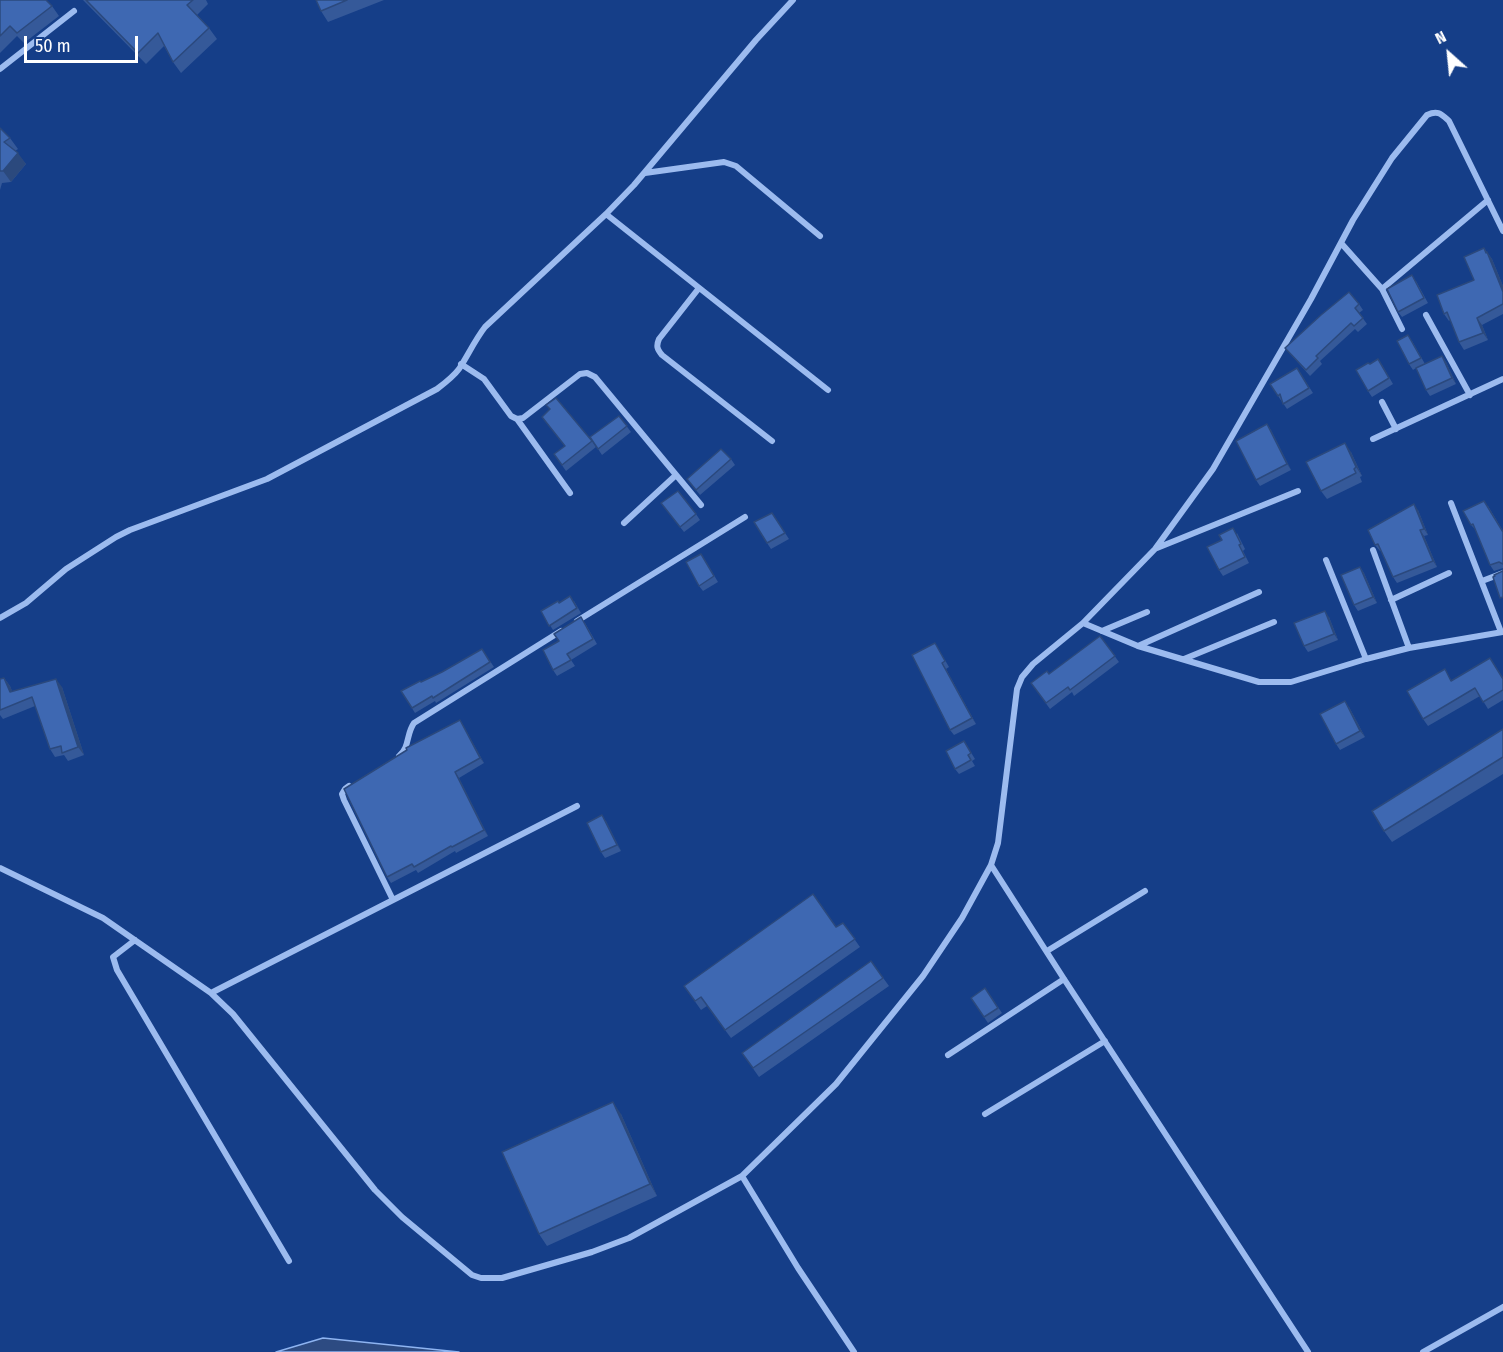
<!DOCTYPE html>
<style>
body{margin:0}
#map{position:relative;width:1503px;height:1352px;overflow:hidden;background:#153e88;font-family:"Fira Sans Condensed",sans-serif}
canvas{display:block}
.north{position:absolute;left:1419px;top:24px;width:60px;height:60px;-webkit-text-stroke:4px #153e88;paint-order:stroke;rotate:333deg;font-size:16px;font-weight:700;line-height:24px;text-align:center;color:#fff}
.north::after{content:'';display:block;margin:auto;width:21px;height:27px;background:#fff;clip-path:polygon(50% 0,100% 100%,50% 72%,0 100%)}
.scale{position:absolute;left:24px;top:36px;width:114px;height:27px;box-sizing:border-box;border:3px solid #fff;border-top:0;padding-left:8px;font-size:18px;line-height:21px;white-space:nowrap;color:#fff;-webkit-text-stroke:4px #153e88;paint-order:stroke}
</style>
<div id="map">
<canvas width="1503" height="1352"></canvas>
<div class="north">N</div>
<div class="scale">50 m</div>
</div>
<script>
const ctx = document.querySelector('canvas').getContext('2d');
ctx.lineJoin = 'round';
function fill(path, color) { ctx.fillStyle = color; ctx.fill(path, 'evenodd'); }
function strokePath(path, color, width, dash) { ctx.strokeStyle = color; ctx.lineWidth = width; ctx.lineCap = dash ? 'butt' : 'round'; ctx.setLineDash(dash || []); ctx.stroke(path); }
const water = new Path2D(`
 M323 1338 459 1352H276Z`);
fill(water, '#2d4b82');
strokePath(water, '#8eb4f1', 1.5);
strokePath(new Path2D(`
 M0 69 74 11
 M645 173 724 162 736 166 820 236
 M606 214 828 390
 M1341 243 1382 289 1402 329
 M699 288 659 339C656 346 657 349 662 355L772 441
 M1382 289 1488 200
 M1426 315 1470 395
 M461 364 484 379 511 416 517 419 523 418 580 374 587 373 595 377 701 505
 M1382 402 1396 429
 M517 419 570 493
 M1373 439 1503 379
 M1451 503 1501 632
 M624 523 676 475
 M1157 548 1298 491
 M1373 550 1409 648
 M1326 560 1366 659
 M1482 581 1503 573
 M1391 600 1449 573
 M0 618 26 603 66 569 116 537 130 530 267 479 437 389C445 383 453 377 459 369 468 355 475 340 485 327L606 214 634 185 756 40 793 0
 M577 621 745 517
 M1083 623 1138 646 1259 682H1291L1366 659 1409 648 1503 632
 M1102 631 1147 612
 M1138 646 1259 592
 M1184 659 1274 622
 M399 756C410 747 406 734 414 723L561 631
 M349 786 345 789 342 794 344 800 393 900
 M991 865 1064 979 1308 1352
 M0 868 103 918 211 993 233 1014 375 1190 402 1217 472 1275 481 1278H502L592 1252 629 1238 742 1176 836 1084 923 976 962 918 991 865 998 843 1017 689 1022 677 1033 664 1083 623 1155 549 1213 469 1311 299 1353 220 1392 158 1427 115C1438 110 1441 114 1449 121L1503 231
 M135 940 113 957 117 970 289 1261
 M1047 951 1145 891
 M211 993 577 806
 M948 1055 1064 979
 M985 1114 1105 1041
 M742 1176 798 1268 854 1352
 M1423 1352 1503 1307`), '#9cbbef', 6);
fill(new Path2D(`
 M0 0 52 6 59 16 24 43 17 36 0 53Z
 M83 0H206L208 4 197 15 209 28 217 39 181 73 173 62 164 46 146 64Z
 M316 0H384L328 22 321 11Z
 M0 128 10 138 18 149 15 151 26 164 11 182 2 183 0 190Z
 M1484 248 1492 259 1503 286V314L1482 325 1488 340 1464 350 1459 342 1450 320 1449 321 1444 314 1474 280Z
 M1416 281 1428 303 1402 317 1398 312Z
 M1359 304 1363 310 1359 313 1367 324 1358 332 1355 329 1320 361 1322 364 1310 376 1285 348Z
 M1412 341 1425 364 1442 356 1446 362 1456 384 1430 396 1426 390 1416 368 1413 370 1409 364Z
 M1370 364 1382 365 1393 384 1372 397 1368 391Z
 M1297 368 1313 393 1287 409 1278 396Z
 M546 405 592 441 596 447 566 471 554 454 565 446 550 410Z
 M619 416 631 432 602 455 590 437Z
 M1267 424 1271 430 1291 470 1260 486 1256 480Z
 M1351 452 1362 476 1360 477 1362 482 1327 499 1321 491Z
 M731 459 735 465 700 495 687 479Z
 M661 503 696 514 700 520 684 532Z
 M1488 506 1503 531V568L1494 571 1490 565 1476 530 1471 525Z
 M1418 510 1428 535 1424 536 1437 567 1397 583 1393 577 1381 551H1380L1375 545Z
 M772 513 789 539 771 549 767 543Z
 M1237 533 1245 549 1243 551 1249 563 1223 576 1219 570Z
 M705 560 718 582 703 591 699 586Z
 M1360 567 1364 573 1377 603 1358 611 1354 605Z
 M574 601 581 613 553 630 541 611 559 603Z
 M1329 617 1338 640 1308 652 1304 646Z
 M585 623 597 644 571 660 575 666 557 676 553 670 559 641Z
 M1100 636 1119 662 1074 696 1072 692 1050 709 1031 683 1049 674Z
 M935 643 949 667 946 669 976 724 954 735 950 730Z
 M482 649 494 667 436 703 435 701 415 713 401 691 442 672Z
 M1490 658 1503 678V700L1488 709 1480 696 1428 726 1423 719 1452 680Z
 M4 678 10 686 12 691 62 687 84 755 68 761 64 755 55 757 50 749 35 706 3 719 0 715V679Z
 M1349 707 1365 737 1340 750 1336 744Z
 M460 720 484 763 459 778 488 836 456 853 455 851 418 873 416 870 391 883 387 877Z
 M1503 729V774L1392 842 1384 831Z
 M964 741 975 759 972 761 975 766 959 774 955 769Z
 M606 821 621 851 605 858 601 852Z
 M843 923 860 947 731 1038 707 1006 701 1010 684 986 836 927Z
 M871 961 889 986 759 1077 742 1053Z
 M985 988 1002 1013 988 1023 971 998Z
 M621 1114 657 1196 547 1246 539 1234Z`), '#355999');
fill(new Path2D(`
 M18 153 26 164 11 182 3 171Z
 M1484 248 1492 259 1503 286V292Z
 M1477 318 1482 325 1488 340 1483 333Z
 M1442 356 1446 362 1456 384 1452 378Z
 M1267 424 1271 430 1291 470 1287 464Z
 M1345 443 1351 452 1362 476 1356 467Z
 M1414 504 1418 510 1428 535 1424 529Z
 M1420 530 1424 536 1437 567 1433 561Z
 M1360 567 1364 573 1377 603 1373 597Z
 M1325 611 1329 617 1338 640 1334 634Z
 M942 663 946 669 976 724 972 718Z
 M4 678 10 686 16 700 10 692Z
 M56 679 62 687 84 755 78 747Z
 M1345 701 1349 707 1365 737 1360 731Z
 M460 720 464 726 484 763 480 758Z
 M455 772 459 778 488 836 484 830Z
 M602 815 606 821 621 851 617 845Z
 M613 1102 621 1114 657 1196 650 1184Z`), '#2b497d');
const building = new Path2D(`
 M0 0H46L52 6 17 33 10 26 0 36Z
 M86 0H193L187 5 209 28 173 62 158 33 138 53Z
 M316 0H347L321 11Z
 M0 128 10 138 4 142 18 153 3 171H0Z
 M1484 248 1486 253 1487 252 1503 292V304L1477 318 1483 333 1459 342 1447 312 1444 314 1437 295 1474 280 1464 257Z
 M1412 275 1424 298 1398 312 1387 289Z
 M1349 292 1359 304 1355 308 1363 318 1354 326 1351 323 1316 356 1318 358 1306 370 1285 348 1321 315Z
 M1408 335 1421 358 1409 364 1397 341Z
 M1442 356 1452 378 1426 390 1416 368Z
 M1378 359 1389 378 1368 391 1356 370 1368 363 1370 364Z
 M1297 368 1309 388 1283 404 1280 394 1278 396 1270 384Z
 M556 398 592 441 562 465 554 454 565 446 542 417 550 409 546 405Z
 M619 416 627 426 598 449 590 437Z
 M1267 424 1287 464 1256 480 1236 441Z
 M1345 443 1356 467 1354 469 1356 473 1321 491 1306 462Z
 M721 449 731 459 696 490 687 479Z
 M678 491 696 514 680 527 661 503Z
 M1484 501 1503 532V564L1499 562 1490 565 1473 524 1471 525 1463 511Z
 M1414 504 1424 529 1420 530 1433 561 1393 577 1378 544 1375 545 1368 530Z
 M772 513 785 533 767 543 754 522Z
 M1233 528 1241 544 1239 545 1245 557 1219 570 1207 547 1222 540 1219 535Z
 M701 554 714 576 699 586 686 562Z
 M1360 567 1373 597 1354 605 1341 575Z
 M1503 569V597L1500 598 1493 577 1495 576 1494 575 1503 571Z
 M570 596 577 608 549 626 541 611 558 601 559 603Z
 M1325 611 1334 634 1304 646 1294 623Z
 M581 617 593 639 567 654 571 660 553 670 543 650 559 641 554 634Z
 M1100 636 1115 656 1070 690 1068 687 1046 703 1031 683 1047 671 1049 674Z
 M935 643 945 661 942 663 972 718 950 730 912 655Z
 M482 649 490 662 433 698 432 696 412 708 401 691 420 681 421 682 442 672Z
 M1490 658 1503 679V690L1483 702 1475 688 1423 719 1407 691 1445 669 1451 681Z
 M4 678 10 692 56 679 78 747 62 753 61 746 50 749 32 697 0 710V679Z
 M1345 701 1360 731 1336 744 1320 714Z
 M460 720 480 758 455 772 484 830 452 847 451 846 414 867 412 864 387 877 344 789 407 750 406 748Z
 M1503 729V757L1384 831 1372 811Z
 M964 741 971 753 968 755 971 760 955 769 946 751Z
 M602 815 617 845 601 852 587 823Z
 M813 894 836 927 843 923 855 939 725 1030 701 997 695 1001 684 986Z
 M871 961 883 978 753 1068 742 1053Z
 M985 988 998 1008 984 1017 971 998Z
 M613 1102 650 1184 539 1234 502 1152Z`);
fill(building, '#3e68b2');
strokePath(building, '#2b497d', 1.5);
</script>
